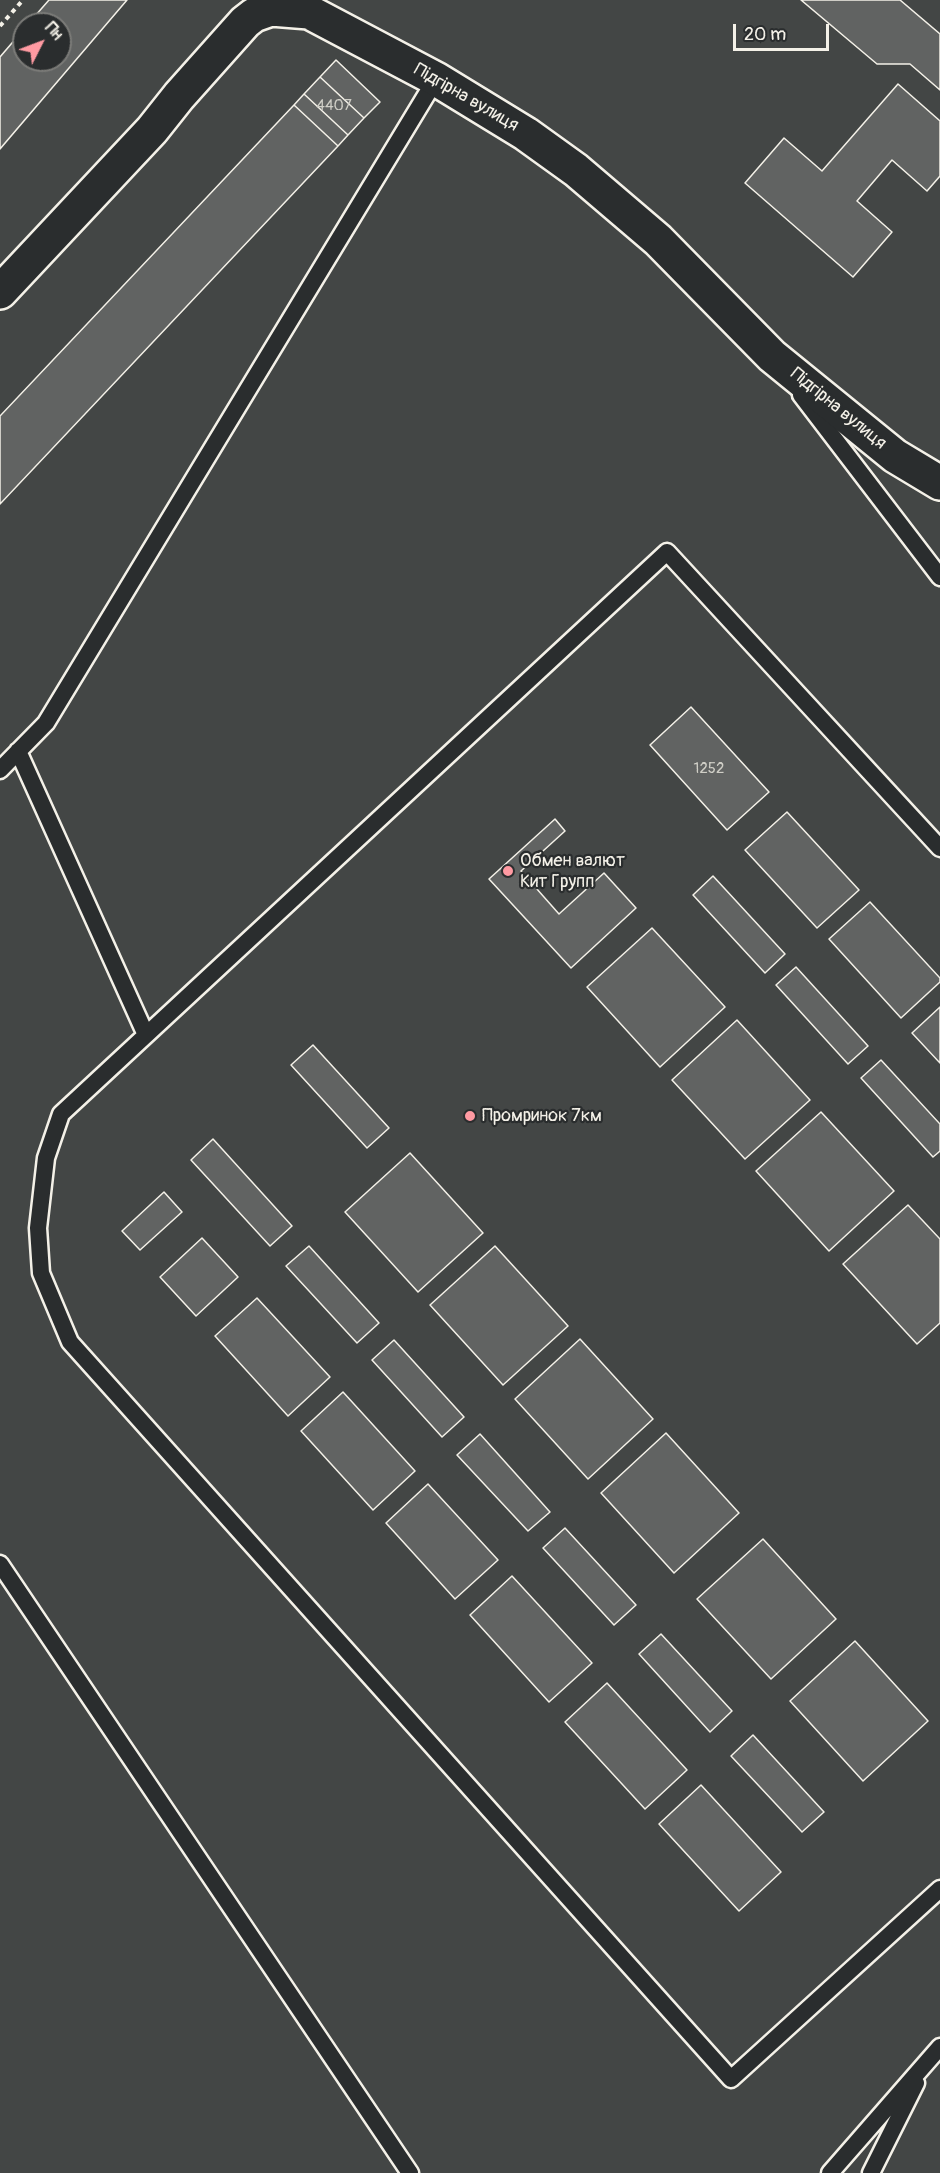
<!DOCTYPE html>
<meta charset="utf-8">
<style>
body{margin:0}
#map{position:relative;width:940px;height:2173px;overflow:hidden;background:#363939;font-family:Pangolin,sans-serif}
canvas{display:block}
.north{position:absolute;left:12px;top:12px;width:60px;height:60px;box-sizing:border-box;background:#2a2d2e;border:2px solid #7b7b78;border-radius:50%;rotate:48deg;font-size:16px;font-weight:700;line-height:24px;text-align:center;color:#f4f1e8}
.north::after{content:'';display:block;margin:auto;width:21px;height:27px;background:#ff9aa2;clip-path:polygon(50% 0,100% 100%,50% 72%,0 100%)}
.scale{position:absolute;left:733px;top:24px;width:96px;height:27px;box-sizing:border-box;border:3px solid #f4f1e8;border-top:0;padding-left:8px;font-size:18px;line-height:21px;white-space:nowrap;color:#f4f1e8;-webkit-text-stroke:4px #2a2d2e;paint-order:stroke}
</style>
<div id="map">
<canvas width="940" height="2173"></canvas>
<div class="north">Пн</div>
<div class="scale">20 m</div>
</div>
<script>
const ctx = document.querySelector('canvas').getContext('2d');
ctx.lineJoin = 'round';
function fill(path, color) { ctx.fillStyle = color; ctx.fill(path, 'evenodd'); }
function strokePath(path, color, width, dash) { ctx.strokeStyle = color; ctx.lineWidth = width; ctx.lineCap = dash ? 'butt' : 'round'; ctx.setLineDash(dash || []); ctx.stroke(path); }
function drawText(font, color, halo, rows, align = 'center') {
  ctx.font = font + ' Pangolin,sans-serif'; ctx.lineWidth = 4.5; ctx.setLineDash([]); ctx.textBaseline = 'middle'; ctx.strokeStyle = halo; ctx.fillStyle = color; for (const [text, x, y, turn = 0] of rows) {
    ctx.save(); ctx.translate(x, y); ctx.rotate((+turn || 0) * Math.PI / 180); ctx.textAlign = isNaN(turn) ? turn : align; if (halo) ctx.strokeText(text, 0, 0); ctx.fillText(text, 0, 0); ctx.restore();
  }
}
fill(new Path2D(`
 M0 0H940V2173H0ZM24 24H60V60H24Z`), '#434645');
const building = new Path2D(`
 M49 0H127L0 149V57L24 29V60H60V24H28Z
 M801 0H900L940 34V90L910 64H877Z
 M336 60 380 102 364 118 320 77Z
 M320 77 364 118 348 135 304 94Z
 M898 84 940 121V176L927 191 892 160 857 201 892 232 853 277 745 183 784 138 822 171Z
 M304 94 348 135 338 146 294 105Z
 M294 105 338 146 0 504V416Z
 M691 707 769 792 727 830 650 745Z
 M787 812 859 890 817 928 745 850Z
 M555 819 565 831 521 871 559 914 604 873 636 908 571 968 489 879Z
 M713 876 785 954 765 973 693 895Z
 M870 902 940 978V982L901 1018 829 939Z
 M652 928 725 1007 660 1067 587 987Z
 M796 967 868 1046 848 1064 776 985Z
 M940 1007V1063L912 1033Z
 M737 1020 810 1100 745 1159 672 1080Z
 M313 1045 389 1128 367 1148 291 1065Z
 M881 1060 940 1124V1151L933 1157 861 1078Z
 M821 1112 894 1191 829 1251 756 1171Z
 M213 1139 292 1226 270 1246 191 1160Z
 M410 1153 483 1233 418 1292 345 1212Z
 M164 1192 182 1212 140 1250 122 1231Z
 M908 1205 940 1239V1323L917 1344 843 1264Z
 M202 1238 238 1277 196 1316 160 1277Z
 M309 1246 379 1323 357 1343 286 1266Z
 M495 1246 568 1326 503 1385 430 1305Z
 M257 1298 330 1377 288 1416 215 1336Z
 M580 1339 653 1419 588 1479 515 1399Z
 M394 1340 464 1417 442 1437 372 1360Z
 M343 1392 415 1471 373 1510 301 1431Z
 M666 1433 739 1513 674 1573 601 1493Z
 M480 1434 550 1512 528 1531 457 1455Z
 M428 1484 498 1560 455 1599 386 1523Z
 M565 1528 636 1605 614 1625 543 1548Z
 M763 1539 836 1619 771 1679 697 1599Z
 M512 1576 592 1663 549 1702 470 1615Z
 M661 1634 732 1711 710 1732 639 1654Z
 M855 1641 928 1721 863 1781 790 1701Z
 M607 1683 687 1770 645 1809 565 1722Z
 M753 1735 824 1812 802 1832 731 1756Z
 M701 1785 781 1872 739 1911 659 1824Z`);
fill(building, '#616362');
strokePath(building, '#f4f1e8', 1.5);
const service = new Path2D(`
 M801 395 940 577
 M18 751 146 1035
 M0 770 46 723 436 79
 M940 848 667 552 61 1114 46 1158 38 1228 41 1273 70 1342 731 2079 940 1889
 M0 1564 410 2173
 M830 2173 940 2047
 M871 2173 916 2083`);
const tertiary = new Path2D(`
 M0 292 152 130 179 96 245 22 254 15 271 9 309 12 436 79 526 134 576 170 658 240 772 356 895 456 940 483`);
strokePath(service, '#f4f1e8', 21);
strokePath(tertiary, '#f4f1e8', 38);
strokePath(new Path2D(`
 M0 26 23 0`), '#f4f1e8', 4, [4.5, 4.5]);
strokePath(service, '#2a2d2e', 16);
strokePath(tertiary, '#2a2d2e', 33);
for (const [x, y, r, color] of [
 [508,871,6,"#ff9aa2"],
 [470,1116,6,"#ff9aa2"]
]) { const dot = new Path2D(); dot.arc(x, y, r, 0, 2 * Math.PI); ctx.fillStyle = color; ctx.fill(dot); strokePath(dot, '#2a2d2e', 2); }
drawText('15px', '#cfcec6', null, [
 ["4407",334,106],
 ["1252",709,769]
]);
drawText('18px', '#f4f1e8', '#2a2d2e', [
 ["Підгірна вулиця",466,98,30],
 ["Підгірна вулиця",838,409,39]
]);
drawText('18px', '#f4f1e8', '#2a2d2e', [
 ["Обмен валют",520,861],
 ["Кит Групп",520,882],
 ["Промринок 7км",482,1116]
], 'left');
</script>
